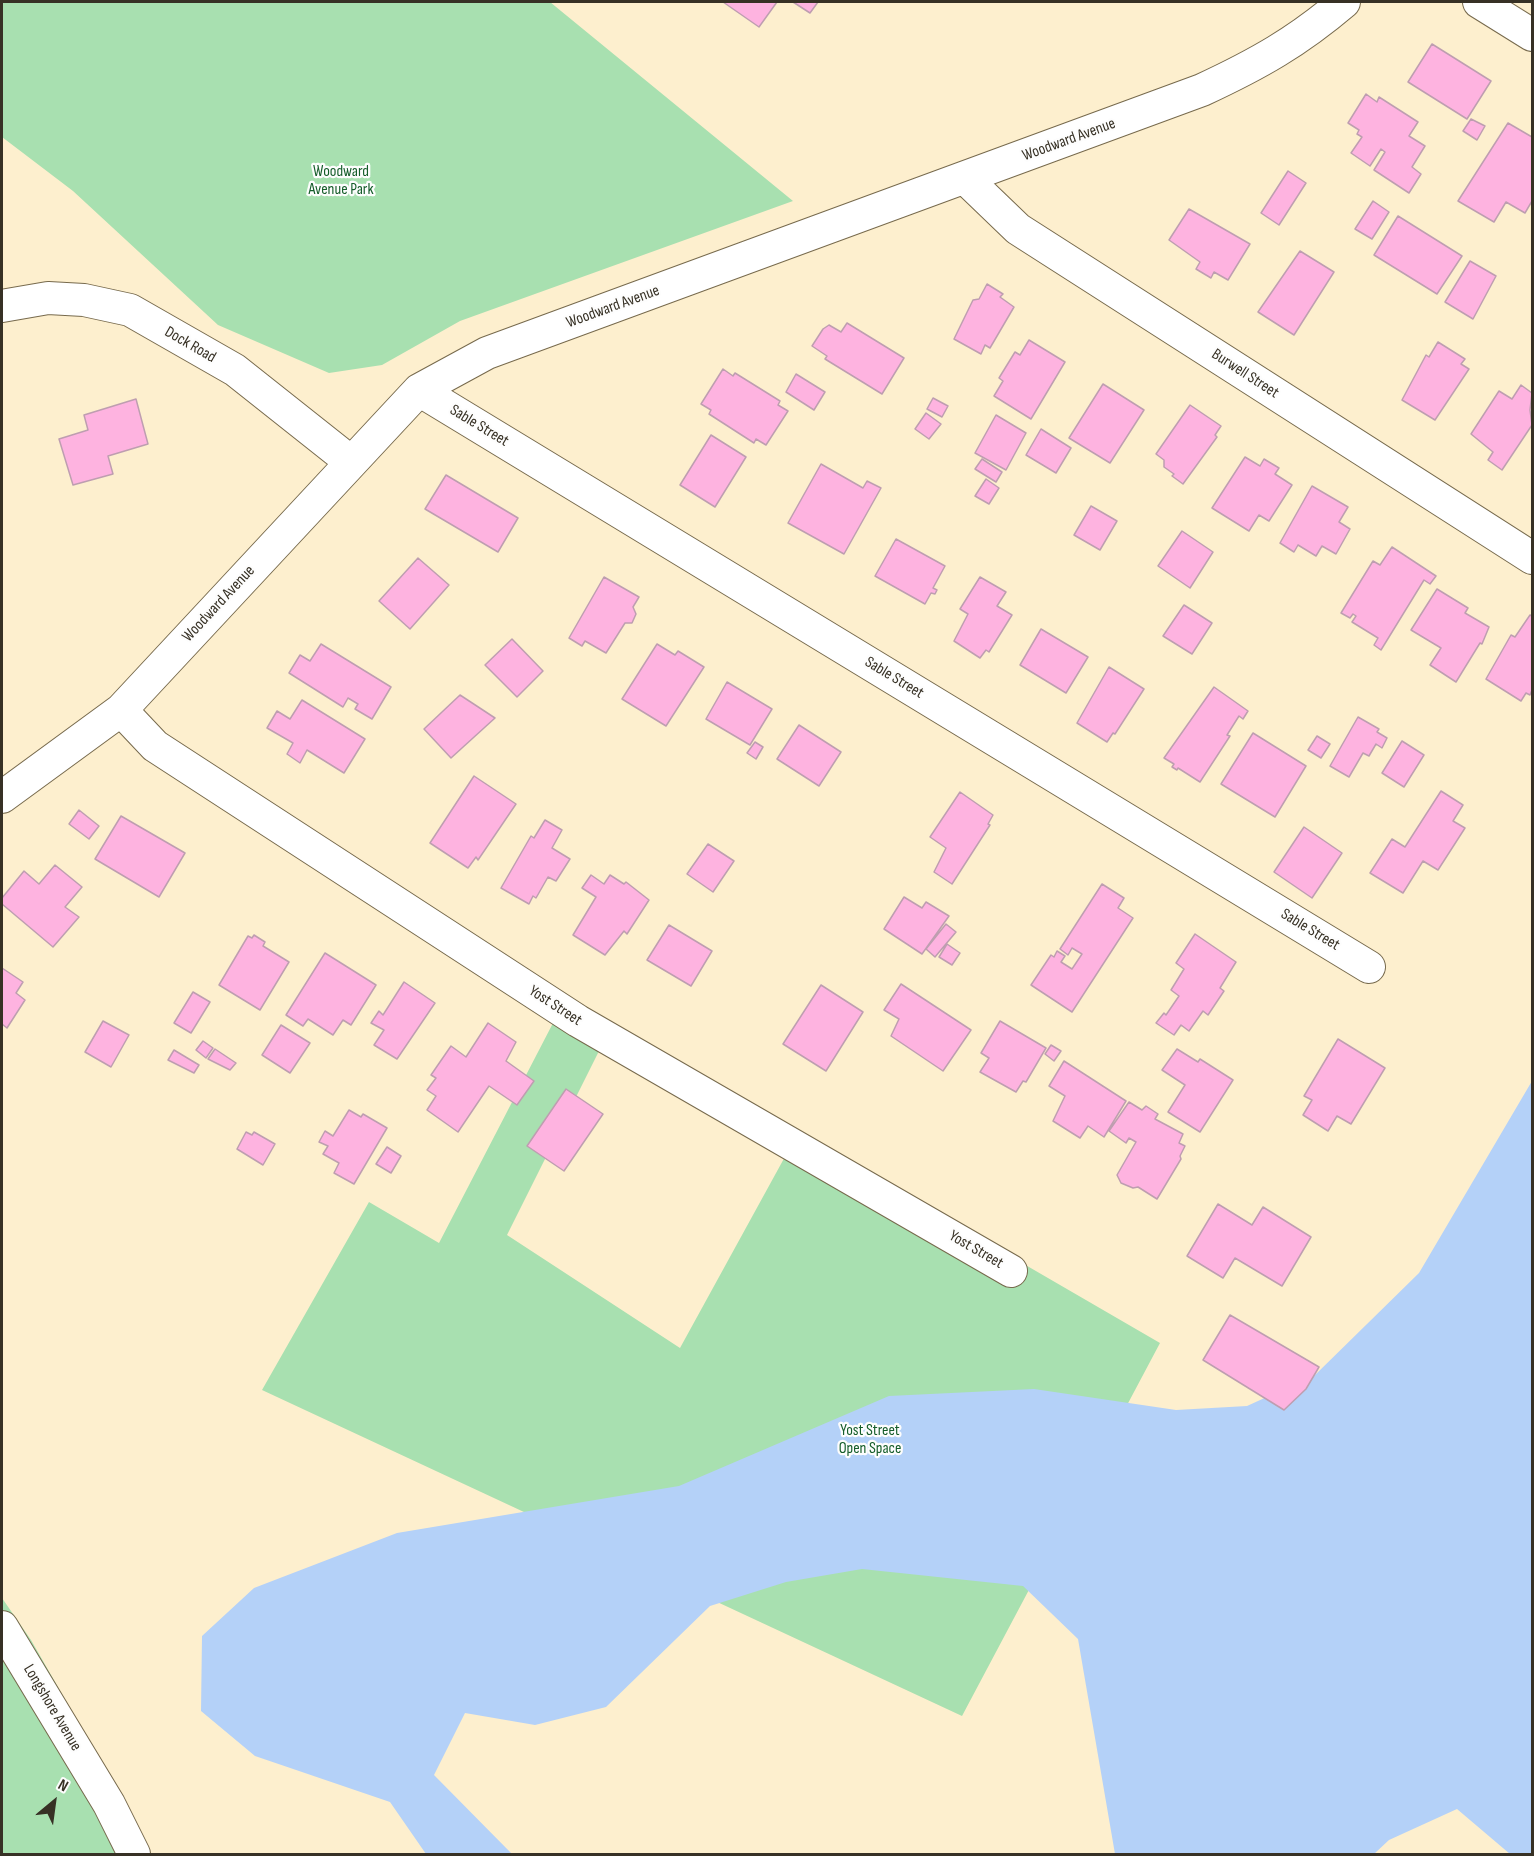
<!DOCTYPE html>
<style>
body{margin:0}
#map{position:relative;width:1534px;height:1856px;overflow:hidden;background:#fdefce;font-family:"Sofia Sans Condensed",sans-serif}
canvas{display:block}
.frame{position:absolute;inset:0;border:3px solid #373125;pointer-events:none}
.north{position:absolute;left:24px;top:1772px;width:60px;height:60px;-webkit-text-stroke:4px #fdfdfd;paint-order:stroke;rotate:29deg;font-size:16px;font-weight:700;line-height:24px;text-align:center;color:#373125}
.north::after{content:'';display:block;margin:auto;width:21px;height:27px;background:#373125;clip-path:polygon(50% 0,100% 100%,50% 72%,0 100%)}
</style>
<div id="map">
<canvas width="1534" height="1856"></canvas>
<div class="frame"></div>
<div class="north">N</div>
</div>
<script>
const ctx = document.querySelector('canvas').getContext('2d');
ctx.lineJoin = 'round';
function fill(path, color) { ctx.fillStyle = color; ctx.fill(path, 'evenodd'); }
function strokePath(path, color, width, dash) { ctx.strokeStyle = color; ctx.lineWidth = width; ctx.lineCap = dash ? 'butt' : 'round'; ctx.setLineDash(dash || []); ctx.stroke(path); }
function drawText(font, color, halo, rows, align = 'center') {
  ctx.font = font + ' "Sofia Sans Condensed",sans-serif'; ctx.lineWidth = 4.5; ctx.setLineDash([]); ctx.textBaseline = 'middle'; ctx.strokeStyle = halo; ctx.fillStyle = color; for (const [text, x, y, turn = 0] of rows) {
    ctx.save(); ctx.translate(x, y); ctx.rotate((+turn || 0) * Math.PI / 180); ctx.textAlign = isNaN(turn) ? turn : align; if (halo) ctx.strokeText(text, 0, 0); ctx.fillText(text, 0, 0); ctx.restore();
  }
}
fill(new Path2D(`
 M2 2H550L793 201 460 321 382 365 329 373 218 325 73 191 2 137Z
 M566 998 612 1025 507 1235 680 1348 798 1133 1160 1343 962 1716 262 1390 369 1202 439 1243Z
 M2 1598 31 1640 110 1778 133 1854H2Z`), '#a8e0b0');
fill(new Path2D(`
 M1532 1081V1854H1510L1457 1809 1389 1840 1374 1854H1115L1078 1639 1023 1586 862 1569 786 1582 710 1606 606 1707 535 1725 465 1713 434 1775 512 1854H426L390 1802 255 1756 201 1711 202 1636 254 1588 397 1533 679 1486 889 1396 1034 1389 1176 1410 1247 1406 1315 1375 1419 1273Z`), '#b4d1f8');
const building = new Path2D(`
 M723 2H777L759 27Z
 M793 2H818L810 13Z
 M1432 44 1491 81 1467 119 1408 82Z
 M1366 94 1377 102 1379 97 1418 122 1409 136 1425 146 1412 167 1421 174 1409 193 1374 170 1385 152 1381 149 1370 166 1351 153 1362 137 1357 134 1359 130 1348 123Z
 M1471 119 1485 126 1477 140 1463 131Z
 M1508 123 1532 137V201L1525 213 1506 202 1494 222 1458 201Z
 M1288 171 1306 183 1279 225 1261 213Z
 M1373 201 1389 212 1372 239 1355 229Z
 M1189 209 1250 244 1228 280 1214 272 1211 278 1196 269 1200 262 1169 240Z
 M1398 216 1462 256 1437 294 1374 255Z
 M1300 251 1334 272 1294 335 1258 312Z
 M1470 261 1496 276 1473 319 1445 302Z
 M987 284 1003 294 1000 297 1014 307 990 348 985 345 981 354 954 339 973 300 979 299Z
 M847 323 904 358 882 394 825 359 827 356 812 346 823 329 829 325 841 332Z
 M1029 340 1065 362 1031 419 994 396 1003 381 999 378 1015 352 1020 355Z
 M1438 342 1465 359 1461 364 1469 369 1435 420 1402 400 1426 355 1429 357Z
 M723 369 733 376 735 373 780 401 778 405 788 411 766 445 756 439 754 443 709 414 711 410 701 404Z
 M796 374 825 392 814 410 786 392Z
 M1103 384 1144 410 1110 463 1069 438Z
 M1521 385 1532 393 1530 410 1532 425 1502 470 1488 460 1493 452 1471 434 1499 391 1512 399Z
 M933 398 948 406 942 417 927 409Z
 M136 399 148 444 108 456 113 474 73 485 59 439 88 430 84 415Z
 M1190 405 1221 426 1215 435 1217 437 1183 484 1172 476 1174 474 1164 467V460L1156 454Z
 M926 413 941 424 929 439 915 429Z
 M996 415 1026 433 1006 470 975 453Z
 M1041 429 1071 448 1056 473 1026 455Z
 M711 435 746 457 715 507 680 485Z
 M1245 457 1260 466 1264 459 1279 468 1275 474 1292 485 1269 521 1259 515 1249 531 1212 508Z
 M982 459 1002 472 996 482 975 469Z
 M821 464 863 488 867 481 881 488 844 554 788 523Z
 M446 475 518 518 498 552 425 509Z
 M986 479 999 488 989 504 975 496Z
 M1312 486 1348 507 1339 522 1350 529 1336 554 1322 546 1316 556 1298 545 1294 552 1280 543Z
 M1091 506 1117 521 1100 550 1074 535Z
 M1182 531 1213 552 1190 588 1158 566Z
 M896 539 945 566 933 588 937 590 935 594 931 593 925 604 875 576Z
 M1392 547 1436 576 1430 584 1424 580 1381 650 1374 645 1378 638 1352 622 1356 616 1353 614 1350 618 1341 613 1373 561 1380 565Z
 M418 558 449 585 410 629 379 601Z
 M604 577 639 597 633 607 636 614 632 623H625L606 653 585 641 582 646 569 638Z
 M980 577 1006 592 997 606 1012 615 989 652 986 650 980 658 954 641 968 614 960 609Z
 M1437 589 1468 608 1465 613 1489 627 1482 644 1480 643 1456 682 1430 665 1441 648 1411 630Z
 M1184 605 1212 623 1192 654 1163 636Z
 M1530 615 1532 616V690L1530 695 1526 693 1521 701 1486 679 1511 635 1515 637Z
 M1041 629 1088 657 1066 693 1020 665Z
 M512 639 543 671 517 697 485 665Z
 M321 644 391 687 372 719 355 709 358 704 348 698 343 707 289 673 300 655 310 661Z
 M657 644 675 655 678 651 704 667 666 726 622 699Z
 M1109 667 1144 689 1115 734 1113 733 1107 742 1077 723Z
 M727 682 772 709 750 745 706 719Z
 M1214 687 1248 711 1243 719 1239 716 1227 735 1230 736 1200 782 1178 768 1177 770 1172 767 1174 764 1164 758Z
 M460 695 495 718 451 758 424 729Z
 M302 700 365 739 344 773 307 750 300 763 287 754 293 743 267 728 277 711 290 719Z
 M1358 717 1379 729 1377 732 1387 738 1382 748 1376 744 1369 756 1363 753 1349 777 1330 766Z
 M799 725 841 752 819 786 777 759Z
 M1253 733 1306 766 1275 817 1221 784Z
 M1317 736 1330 744 1321 758 1308 750Z
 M1402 741 1424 755 1404 787 1382 773Z
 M755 742 763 747 756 759 747 753Z
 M474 776 516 804 478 860 476 857 468 868 430 843Z
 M1441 791 1463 805 1453 821 1465 828 1438 870 1423 861 1403 893 1370 873 1392 839 1405 847Z
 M960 792 993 815 988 824 990 825 952 884 934 872 946 848 930 837Z
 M79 810 99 826 89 839 69 824Z
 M121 816 185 853 159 897 95 859Z
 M545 820 562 830 552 848 570 859 556 881 548 877 536 898 533 896 529 904 501 888 531 836 534 838Z
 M1304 827 1342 853 1312 898 1274 872Z
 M708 844 734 861 713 892 687 874Z
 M55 865 82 887 65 907 79 917 53 947 2 904V898L24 871 39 884Z
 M591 875 604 884 610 875 624 884 626 882 649 900 627 934 624 931 605 955 573 935 596 897 582 888Z
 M1102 884 1124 898 1118 908 1133 918 1072 1012 1031 985 1051 955 1054 957 1057 951 1065 956 1061 962 1072 969 1082 954 1072 948 1068 955 1060 949Z
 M904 897 922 908 926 902 949 916 922 954 884 929Z
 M946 924 956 932 935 957 926 949Z
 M669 925 712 951 691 986 647 960Z
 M1195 934 1236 962 1220 988 1224 991 1208 1015 1203 1011 1189 1031 1181 1025 1174 1035 1156 1023 1164 1013 1166 1015 1179 996 1171 990 1184 969 1176 963Z
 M254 935 265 942 263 946 289 962 260 1010 219 985 248 936 252 938Z
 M947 944 960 953 952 965 939 957Z
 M325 953 376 985 351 1025 343 1020 333 1035 308 1019 303 1026 286 1015Z
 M2 968 23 982 16 993 25 1000 7 1028 2 1024Z
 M404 982 435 1003 397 1059 374 1045 384 1030 371 1023 379 1011 383 1015Z
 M901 984 971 1030 943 1071 891 1036 899 1019 884 1010Z
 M821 985 863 1012 826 1071 783 1044Z
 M193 992 210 1002 191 1033 174 1023Z
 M103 1021 129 1035 111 1067 85 1052Z
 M1000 1021 1046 1048 1026 1082 1023 1081 1016 1092 980 1072 989 1058 981 1053Z
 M488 1023 516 1042 506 1061 534 1081 517 1105 489 1086 458 1132 427 1110 436 1096 427 1090 436 1078 431 1075 451 1046 466 1057Z
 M281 1025 310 1043 290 1073 262 1055Z
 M1338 1039 1385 1068 1351 1124 1337 1116 1328 1131 1303 1115 1312 1100 1304 1096Z
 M203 1041 213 1048 206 1058 196 1050Z
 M1051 1045 1061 1051 1054 1061 1045 1054Z
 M215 1049 236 1063 230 1070 208 1059Z
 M1177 1049 1198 1062 1200 1059 1233 1080 1200 1132 1168 1112 1185 1085 1162 1070Z
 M174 1050 199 1065 194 1073 168 1060Z
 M1064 1061 1126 1101 1104 1137 1088 1126 1080 1138 1053 1121 1065 1096 1049 1086Z
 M566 1089 603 1114 564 1171 527 1146Z
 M1129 1102 1142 1110 1146 1106 1158 1114 1155 1119 1183 1134 1179 1143 1185 1146 1180 1156 1181 1159 1157 1199 1138 1187 1133 1188 1121 1183 1117 1175 1136 1142 1129 1138 1126 1143 1109 1131Z
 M349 1110 361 1117 363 1114 387 1128 354 1184 334 1173 339 1163 323 1154 328 1146 319 1142 325 1131 333 1136Z
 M246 1132 252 1135 254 1132 275 1144 263 1165 237 1149Z
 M387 1147 401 1156 391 1173 376 1164Z
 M1218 1204 1252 1225 1263 1207 1311 1237 1282 1286 1235 1258 1223 1278 1187 1256Z
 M1230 1315 1319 1367 1306 1389 1284 1410 1203 1360Z`);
fill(building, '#feb3e0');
strokePath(building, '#be9eb0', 1.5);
const street = new Path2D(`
 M1479 2 1532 35
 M965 178 1018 229 1532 558
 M2 306 48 298 84 300 130 310 235 370 351 462
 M419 390 1369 967
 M121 710 155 746 578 1021 1011 1271
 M2 797 121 710 419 390 487 353 1202 90C1258 64 1297 42 1344 2
 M2 1627 109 1804 134 1854`);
strokePath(street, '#776a4d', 34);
strokePath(street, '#fff', 32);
drawText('16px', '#373125', '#fdfdfd', [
 ["Woodward Avenue",1069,140,-20],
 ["Woodward Avenue",613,307,-20],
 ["Dock Road",190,345,30],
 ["Burwell Street",1245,374,33],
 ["Sable Street",479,426,31],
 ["Woodward Avenue",219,604,-47],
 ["Sable Street",894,678,31],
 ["Sable Street",1310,930,31],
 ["Yost Street",555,1006,33],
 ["Yost Street",976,1250,30],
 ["Longshore Avenue",52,1708,59]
]);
drawText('16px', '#155d2a', '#fdfdfd', [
 ["Woodward",341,172],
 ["Avenue Park",341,190],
 ["Yost Street",870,1431],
 ["Open Space",870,1449]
]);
</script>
